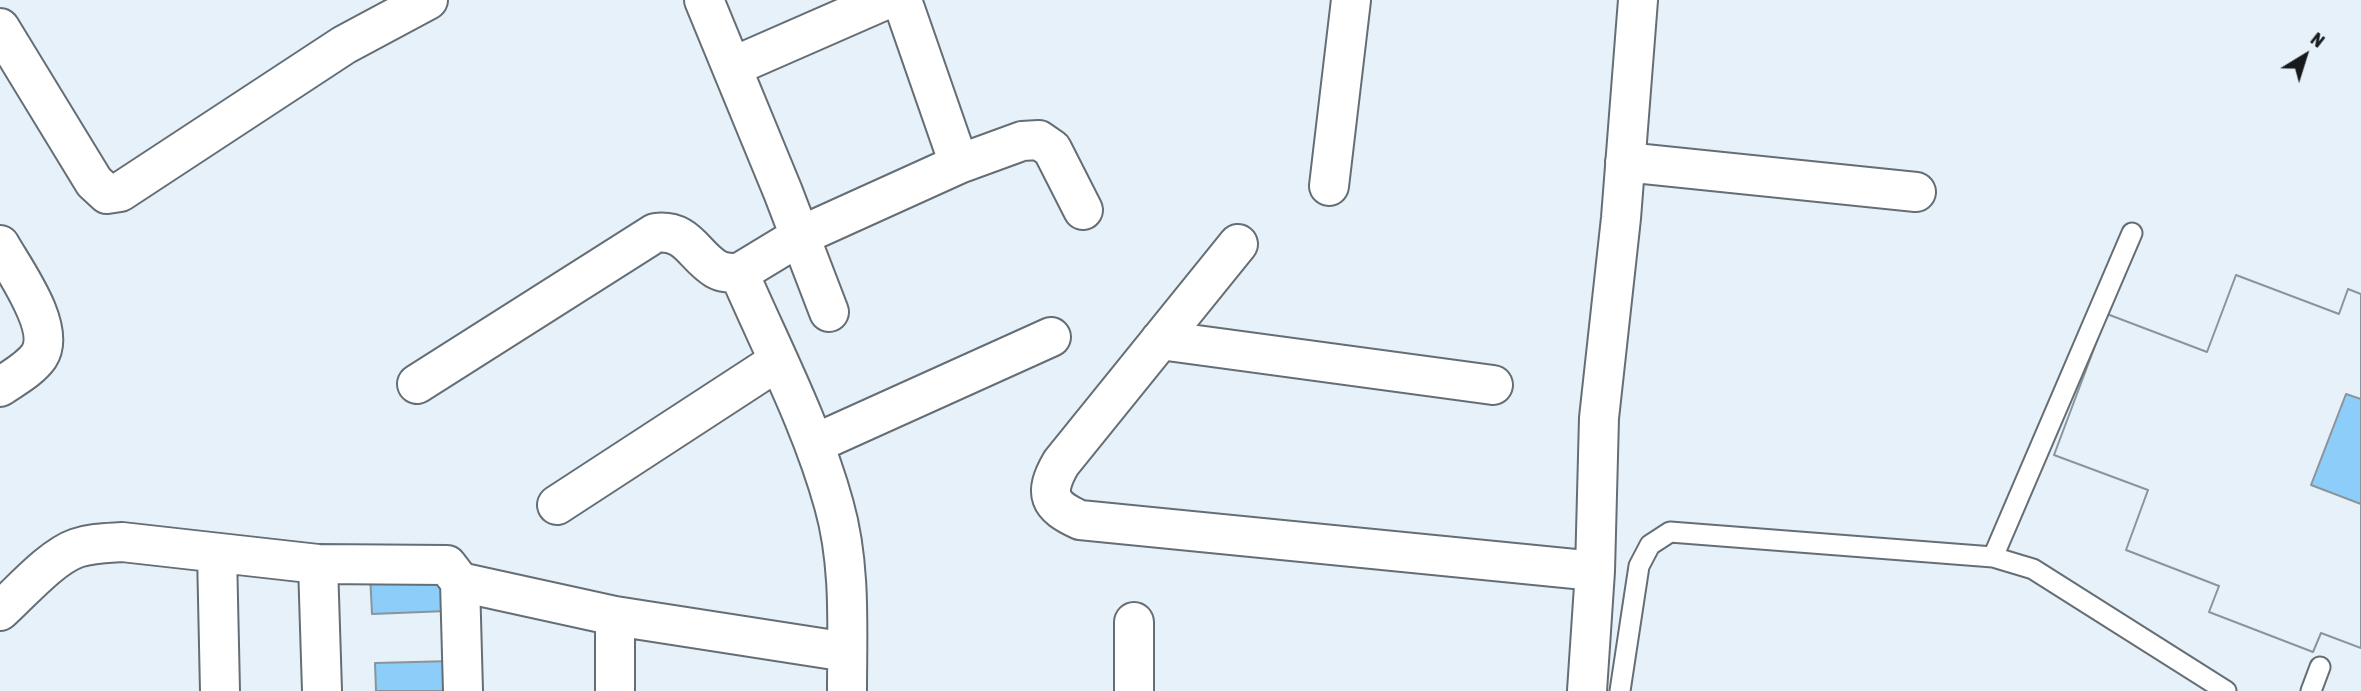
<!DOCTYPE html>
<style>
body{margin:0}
#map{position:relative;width:2361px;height:691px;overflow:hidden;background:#e7f1f9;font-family:"Asap Condensed",sans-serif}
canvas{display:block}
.north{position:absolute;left:2270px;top:21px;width:70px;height:70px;-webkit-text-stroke:5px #e7f1f9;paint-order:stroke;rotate:38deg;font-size:19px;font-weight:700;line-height:28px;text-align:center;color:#161a1c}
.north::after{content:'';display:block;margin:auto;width:24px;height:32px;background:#161a1c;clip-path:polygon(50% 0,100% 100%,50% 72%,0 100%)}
</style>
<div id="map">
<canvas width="2361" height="691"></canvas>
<div class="north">N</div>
</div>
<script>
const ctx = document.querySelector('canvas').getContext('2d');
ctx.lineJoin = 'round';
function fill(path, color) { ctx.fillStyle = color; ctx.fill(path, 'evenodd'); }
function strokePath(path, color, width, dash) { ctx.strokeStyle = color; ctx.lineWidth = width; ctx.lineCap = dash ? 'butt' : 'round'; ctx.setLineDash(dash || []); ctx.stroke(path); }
const building = new Path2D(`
 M2236 275 2339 314 2348 289 2361 294V399L2346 394 2311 485 2361 504V648L2321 633 2313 652 2209 612 2219 586 2126 550 2148 490 2054 455 2107 314 2207 352Z
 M2236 275 2339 314 2348 289 2361 294V648L2321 633 2313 652 2209 612 2219 586 2126 550 2148 490 2054 455 2107 314 2207 352Z
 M445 572 447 611 372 614 370 574Z
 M453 661 454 691H376L375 663Z`);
fill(building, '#8ccdf9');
strokePath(building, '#8a949a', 2);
const lane = new Path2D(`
 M1993 557 2132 233
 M1620 691 1639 566 1650 545 1670 532 1993 557 2033 569 2226 691
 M2311 691 2320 667`);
const street = new Path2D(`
 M704 0 783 192 829 312
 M902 0 959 164
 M0 28 94 182 107 194 120 192 344 45 428 0
 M732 67 885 0
 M1625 162 1916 192
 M1329 186 1351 0
 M1238 244 1061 463C1043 494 1049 506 1080 520L1595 571
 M0 245C14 270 57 328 39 356 30 369 13 378 0 387
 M739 273C772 349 812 425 834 505 851 565 847 629 847 691
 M1160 340 1493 385
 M417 384 655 233C688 229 693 255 716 269 723 273 731 273 739 273L800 236 959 164 1022 141 1039 140 1052 149 1083 210
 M814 444 1051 337
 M557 505 778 361
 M217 553 220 691
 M318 564 322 691
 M460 582 463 691
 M0 611C21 592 51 557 77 548 92 543 106 543 122 542L318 564 447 565 460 582 615 616 847 652
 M1134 622V691
 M615 691V616
 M1587 691 1595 571 1599 418 1621 218 1638 0`);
strokePath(lane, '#656e74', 23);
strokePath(street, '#656e74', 42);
strokePath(lane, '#fff', 19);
strokePath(street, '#fff', 38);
</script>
